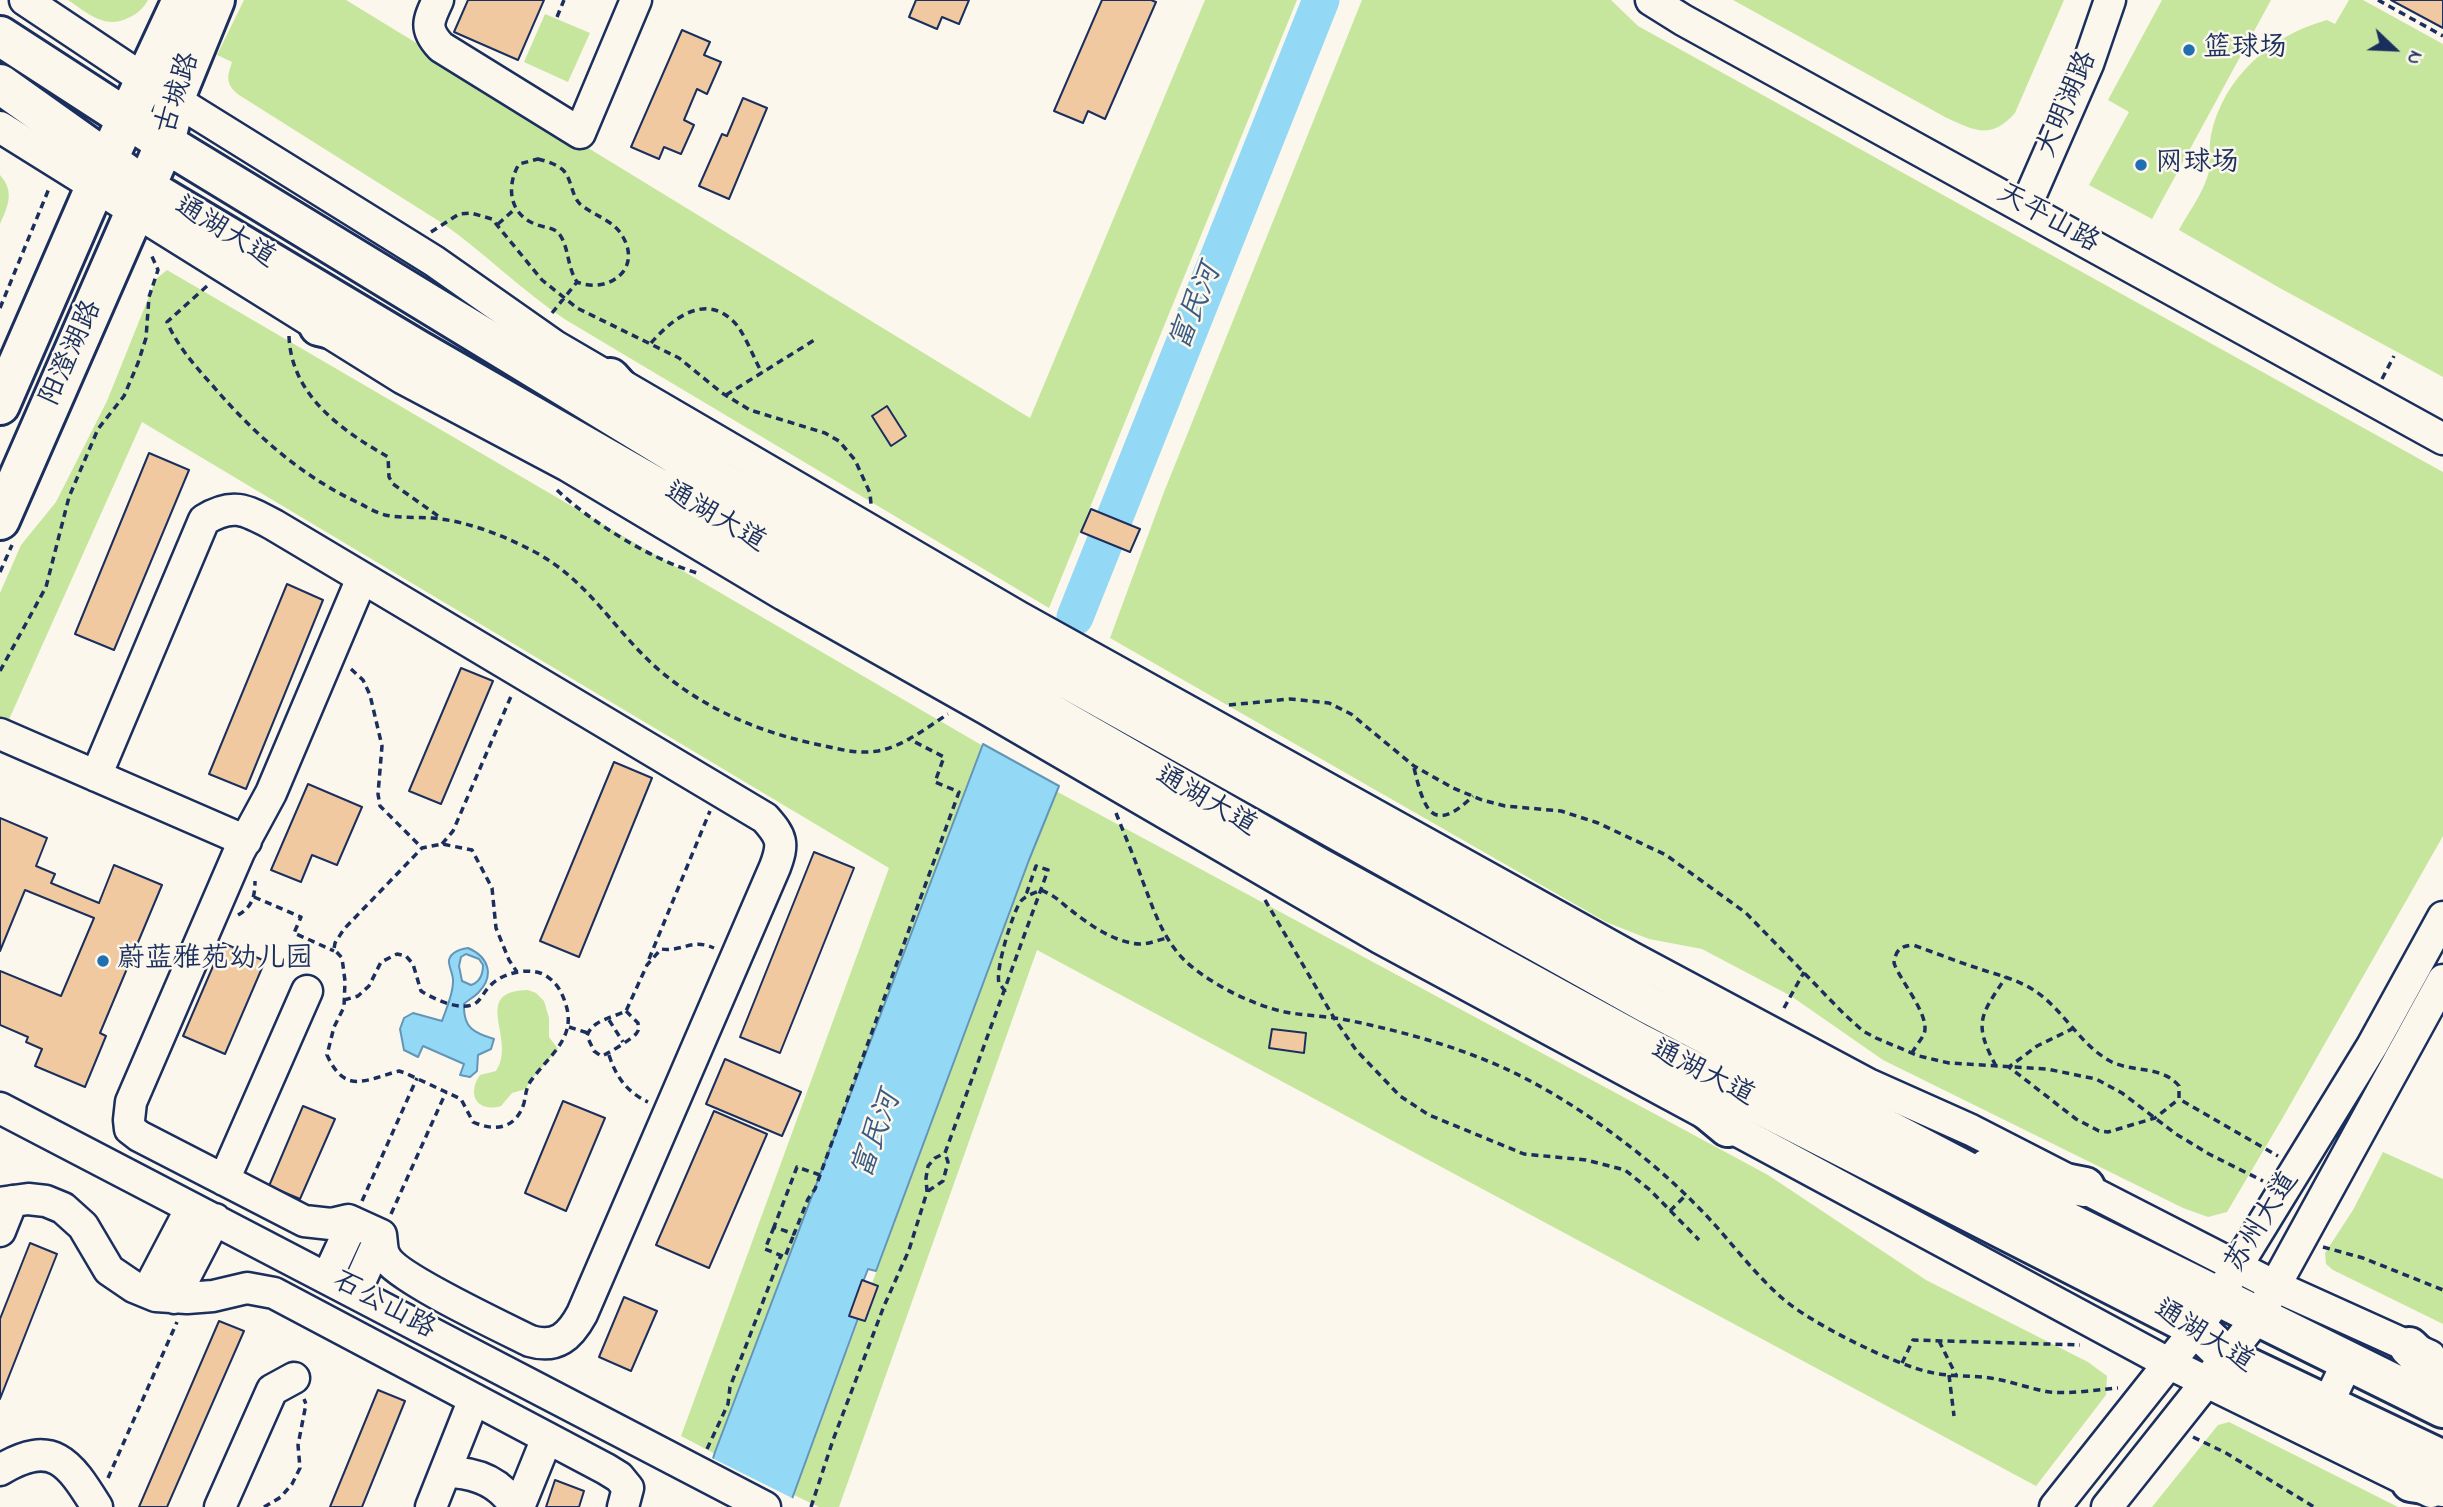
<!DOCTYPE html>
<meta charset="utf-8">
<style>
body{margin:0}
#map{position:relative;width:2443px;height:1507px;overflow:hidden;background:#fbf7ec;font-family:"Indie Flower",sans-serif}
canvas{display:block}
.north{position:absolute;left:2359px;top:14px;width:70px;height:70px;-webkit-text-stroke:5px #fbf7ec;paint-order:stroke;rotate:113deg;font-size:19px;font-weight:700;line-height:28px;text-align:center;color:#1b2f5e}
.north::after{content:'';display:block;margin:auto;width:24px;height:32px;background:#1b2f5e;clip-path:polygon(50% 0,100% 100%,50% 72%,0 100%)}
</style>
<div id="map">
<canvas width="2443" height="1507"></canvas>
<div class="north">N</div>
</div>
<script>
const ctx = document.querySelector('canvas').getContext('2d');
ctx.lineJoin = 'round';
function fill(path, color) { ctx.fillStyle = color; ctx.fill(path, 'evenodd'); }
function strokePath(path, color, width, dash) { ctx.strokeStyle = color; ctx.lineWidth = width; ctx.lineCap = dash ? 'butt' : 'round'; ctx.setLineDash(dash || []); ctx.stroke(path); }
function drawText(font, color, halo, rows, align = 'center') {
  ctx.font = font + ' "Indie Flower","LXGW WenKai TC",sans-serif'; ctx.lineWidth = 5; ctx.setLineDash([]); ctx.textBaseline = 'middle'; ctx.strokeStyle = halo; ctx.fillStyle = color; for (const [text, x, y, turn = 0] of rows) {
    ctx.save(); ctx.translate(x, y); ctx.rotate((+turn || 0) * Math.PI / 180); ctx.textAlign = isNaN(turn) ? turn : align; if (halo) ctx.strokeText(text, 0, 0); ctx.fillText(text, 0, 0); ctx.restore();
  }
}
fill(new Path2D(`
 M68 0H148C143 9 137 14 128 18 105 30 86 12 68 0Z
 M244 0H346L1030 418 1205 0H1297L1049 608 566 320C522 291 485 253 442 223L239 95C225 84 227 77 232 62L217 55Z
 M1362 0H1611L1638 26 2443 472V836L2282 1119 2227 1212 2208 1217 2183 1208 1883 1060 1791 996 1702 949 1649 939 1606 922 1110 638 1164 492Z
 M1733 0H2064L2015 113C1991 140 1975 131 1945 117Z
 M2162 0H2271L2152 219 2089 185 2129 112 2108 100Z
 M2349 0H2363L2443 44V377L2278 287 2179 230C2188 213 2201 196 2207 178 2212 166 2208 149 2211 135 2223 78 2271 35 2327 20L2335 24Z
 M545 14 590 33 568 82 524 62Z
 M0 175C15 192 8 206 0 224Z
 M167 270 983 746 725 1459 681 1436 889 868 142 422 7 724 0 721V593L21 545 56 502 107 401 156 279Z
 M1054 790 1768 1175 1926 1280 2088 1362 2107 1376 2106 1395 2036 1486 1037 950 839 1507H819L794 1495Z
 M528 990 536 993 544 1001 549 1018V1037L558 1049 530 1081 526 1089 512 1093 501 1106C478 1113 466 1095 480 1075L496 1071C518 1040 469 991 528 990Z
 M2383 1152 2443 1179V1324L2333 1270 2326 1264 2325 1253 2353 1210Z
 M2229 1422 2398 1507H2152L2218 1425Z`), '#c7e69d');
const water = new Path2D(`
 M983 744 1059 786 1029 860 876 1271 868 1269 852 1310 860 1313 789 1507H698L715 1452Z
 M468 948C489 957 495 976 478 993 474 997 468 1000 464 1004 463 1028 474 1033 494 1039L491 1049 478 1055 477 1071 470 1077 460 1075 464 1064 423 1046 418 1057 404 1050 400 1029 404 1018 413 1013 442 1021C446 1009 453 995 453 982 454 975 448 966 449 960 451 952 461 949 468 948ZM466 954 479 959 483 965C483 974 480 982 471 985L462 981 459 966 461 957Z`);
fill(water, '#93d9f5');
strokePath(water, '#6395b9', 2);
fill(new Path2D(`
 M710 1457 796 1500 793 1507H695Z`), '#fbf7ec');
strokePath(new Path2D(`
 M1075 617 1321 0`), '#93d9f5', 37);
const building = new Path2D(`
 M468 0H544L518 60 454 32Z
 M916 0H969L959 24 942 17 937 29 909 17Z
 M1102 0H1151L1156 2 1105 119 1088 111 1083 123 1054 111Z
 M2391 0H2443V28Z
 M682 30 710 42 704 55 721 62 707 94 697 89 684 120 694 125 681 154 664 147 659 159 631 147Z
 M743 98 767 108 729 199 699 186 722 134 727 136Z
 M887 406 906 436 891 446 872 416Z
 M149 453 189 470 114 650 75 634Z
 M1091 509 1140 529 1130 552 1081 532Z
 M287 584 323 600 246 789 209 774Z
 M461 668 493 681 441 804 409 791Z
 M614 762 652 778 579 957 540 941Z
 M308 784 362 807 337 865 312 855 301 882 271 870Z
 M0 818 47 838 36 866 55 874 51 883 99 903 114 865 162 885 100 1033 106 1036 85 1087 35 1066 42 1049 26 1042 28 1037 0 1025V971L61 996 94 918 25 890 0 951Z
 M814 852 854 868 780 1053 740 1037Z
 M223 943 265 961 225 1054 183 1036Z
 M1272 1029 1306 1033 1304 1053 1269 1048Z
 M725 1059 801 1092 782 1136 706 1104Z
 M563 1101 605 1118 566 1211 525 1193Z
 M303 1106 335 1119 300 1199 269 1186Z
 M714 1111 767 1134 709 1268 656 1245Z
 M30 1243 57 1254 0 1399V1319Z
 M862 1280 878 1286 865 1321 849 1316Z
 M624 1297 657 1311 631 1371 599 1357Z
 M219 1321 244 1331 167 1507H139Z
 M378 1390 405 1401 362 1507H330Z
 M555 1480 584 1491 579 1507H546Z`);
fill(building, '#f0c9a0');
strokePath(building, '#1b2f5e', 2);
const minor = new Path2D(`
 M25 0 175 100 434 261 555 346 1019 617 1631 957 1868 1084 1971 1130 2275 1286 2430 1356
 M438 0C428 21 424 29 441 47L580 133 636 0
 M1651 0 1683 20 2443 439
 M0 127 402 378 568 466 784 595 988 710 1380 938 2168 1363 2431 1492
 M2025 208 2088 64 2110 0
 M362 578 271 793 239 852 131 1102 129 1120 130 1129 139 1136 304 1221 331 1224 348 1220 381 1235
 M0 734 246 841
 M96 776 204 520C233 502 246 510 274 525L765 818C782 837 784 843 775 867L582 1314C570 1336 557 1349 530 1341 504 1328 395 1277 385 1256 382 1251 382 1242 381 1235
 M0 1108 765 1507
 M224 1180 307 991
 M0 1203 28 1199 46 1201 63 1208 83 1226 109 1270 134 1287 156 1296 187 1298 213 1296 247 1288 274 1293 606 1469 619 1477 628 1488 623 1507
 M0 1231 12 1201
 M327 1278 353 1222
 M147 1292 191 1208
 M355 1293 381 1235
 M174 1298 215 1219
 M2327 1405 2348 1361
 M0 1470C53 1438 69 1462 97 1507
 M445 1472C474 1472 500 1481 515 1507
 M220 1507 272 1390 294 1378
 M431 1507 474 1399
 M519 1507 547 1438
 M2055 1507 2197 1328 2218 1297 2372 1046 2443 917
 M2107 1507 2258 1317 2443 980`);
const major = new Path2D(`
 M0 36 165 143 723 483 1033 660 1648 1004 1995 1186 2443 1408
 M0 84 145 187 418 350 1318 867 1637 1042 2197 1328 2228 1358 2443 1460
 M319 326 382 341
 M610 378 654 427
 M0 405 95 187 182 0
 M0 520 165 143 177 93 215 0
 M1664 1074 1728 1127
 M1988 1168 2085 1187
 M2409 1347 2443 1380
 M2411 1482 2443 1487`);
strokePath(minor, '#1b2f5e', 35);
strokePath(major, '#1b2f5e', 44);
strokePath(new Path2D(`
 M2378 0 2443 36
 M557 17 564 0
 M538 159C546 161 556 164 563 170 572 179 571 195 580 204 594 216 614 220 623 237 642 270 608 294 577 282 567 267 569 248 560 235 555 227 544 228 535 224 509 214 506 186 519 164Z
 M498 224 516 208
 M431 232 459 214 471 213 492 219 542 280 577 308 679 358 722 393 750 410 825 433 839 441 855 460 870 493 871 504
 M207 286 167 322C178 347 195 366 213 386 255 435 302 477 361 504 368 508 377 513 385 515 400 518 417 517 432 518 467 521 502 535 533 551 590 581 613 630 659 670 707 711 764 734 825 746 842 750 860 754 878 751 904 746 926 728 948 714
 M0 308 50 186
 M552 313 577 282
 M289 336C291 395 341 430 388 457L389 477 393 484 441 518
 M651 343C672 319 704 293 733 321 744 331 754 359 762 373
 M2382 379 2394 356
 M726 395 816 339
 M557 490C592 523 651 559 697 573
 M0 572 12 545
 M351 669 363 680 370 695 382 746 378 794 380 806 422 848
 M0 671 46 587 69 497 98 429 124 396 138 363 146 338 149 297 158 270 150 252
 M1229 705 1290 699 1329 703 1351 714 1414 766 1453 788 1482 800 1505 806 1561 811 1598 823 1666 855 1746 913 1844 1014 1863 1031 1876 1038 1919 1056 1949 1063 2047 1069 2096 1079 2122 1093 2176 1134 2209 1154 2263 1181
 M1414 768C1424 809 1432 836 1473 796
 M1116 813C1125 836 1135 859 1143 882 1156 916 1166 948 1196 970 1221 989 1254 1005 1285 1012 1307 1016 1330 1016 1352 1021 1404 1032 1455 1046 1504 1068 1568 1097 1645 1153 1694 1203 1725 1233 1750 1270 1782 1298 1810 1323 1893 1364 1929 1372 1949 1377 1970 1375 1990 1378 2011 1381 2030 1389 2050 1392 2072 1394 2096 1390 2118 1388
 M442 844 453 831 512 694
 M254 897 301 917 294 933 334 951
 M1265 900 1334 1018 1356 1050 1400 1096 1429 1115 1524 1154 1586 1160 1625 1170 1650 1190 1699 1240
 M238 915C252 907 255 897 255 881
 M649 959 710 811
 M1005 992C1005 991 1000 984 999 983 995 970 1013 911 1021 901 1026 895 1035 893 1041 890 1057 897 1059 901 1072 911 1091 926 1116 943 1140 944 1149 944 1158 940 1167 938
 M344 1000 358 996 369 986 381 962 397 954 406 956 413 964 421 991C434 999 457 1010 472 1005 481 1002 483 992 490 986 502 972 534 965 549 978 558 984 563 995 566 1005 576 1037 551 1054 533 1078 526 1086 526 1094 524 1103 516 1129 495 1132 473 1122L461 1099 405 1073 399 1071C365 1080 345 1095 327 1055L334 1027 344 1007 345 981 342 958 334 949 335 943 344 929 422 848 442 844 472 850 492 888 496 928 509 960 517 972
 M1784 1008 1804 972
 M626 1011 638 1023C638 1028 640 1029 636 1034 631 1039 607 1055 601 1056L594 1051 587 1036C592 1020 612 1018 626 1011L647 965 661 949C683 952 692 938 714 948
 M609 1020 623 1042
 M569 1027 588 1033
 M2074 1028 2037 1046 2009 1067 2076 1119 2099 1131 2108 1132 2155 1118 2179 1099
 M1912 1053C1915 1047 1921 1040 1924 1034 1931 1016 1900 981 1894 963 1896 949 1901 946 1913 945 1936 953 1958 962 1980 969 1998 975 2019 980 2035 991 2064 1010 2079 1044 2110 1061 2132 1073 2162 1065 2179 1086V1099L2278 1156
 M609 1055C616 1077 627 1092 648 1102
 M1996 1066C1973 1023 1980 1016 2006 977
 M820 1175 797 1167 774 1227 794 1234 808 1199 815 1189 959 792 935 782 944 757 909 739
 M928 1191 943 1181 948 1162 945 1153
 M362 1201 417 1078
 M1670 1211 1686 1195
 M391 1214 446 1092
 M774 1227 765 1249 785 1257 794 1234
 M2323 1247 2363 1258 2443 1290
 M1939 1341 1956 1375
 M1902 1363 1913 1340 2080 1345
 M1949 1375 1954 1416
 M2193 1437 2226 1453 2314 1507
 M707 1449 728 1404 730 1387 781 1255
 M108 1478 177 1322
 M264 1507 281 1497 292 1484 300 1468 298 1445 306 1404 304 1399
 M811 1507 833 1440 884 1306 909 1250 927 1192 926 1178 928 1166 935 1158 945 1153 1048 870 1036 866 1027 892 1032 894`), '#1b2f5e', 3.5, [7, 5]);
strokePath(minor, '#fbf7ec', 30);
strokePath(major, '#fbf7ec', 38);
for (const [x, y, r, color] of [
 [2189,50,7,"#1f6fb2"],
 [2141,165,7,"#1f6fb2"],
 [103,961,7,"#1f6fb2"]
]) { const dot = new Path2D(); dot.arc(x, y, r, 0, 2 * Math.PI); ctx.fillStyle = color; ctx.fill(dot); strokePath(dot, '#fbf7ec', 2.5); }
drawText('28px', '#1b2f5e', '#fbf7ec', [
 ["篮球场",2203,50],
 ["网球场",2155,165],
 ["蔚蓝雅苑幼儿园",117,961]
], 'left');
drawText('28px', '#1b2f5e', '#fbf7ec', [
 ["古城路",180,94,-72],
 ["大明湖路",2069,105,-67],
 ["天平山路",2047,220,29],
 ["通湖大道",224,234,31],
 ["阳澄湖路",73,354,-66],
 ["通湖大道",714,519,30],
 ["通湖大道",1205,803,30],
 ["通湖大道",1702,1075,27],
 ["苏州大道",2264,1223,-58],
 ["石公山路",383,1307,28],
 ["通湖大道",2203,1338,32]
]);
drawText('italic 30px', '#395a84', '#fbf7ec', [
 ["富民河",1198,308,-68],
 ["富民河",879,1136,-70]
]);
</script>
